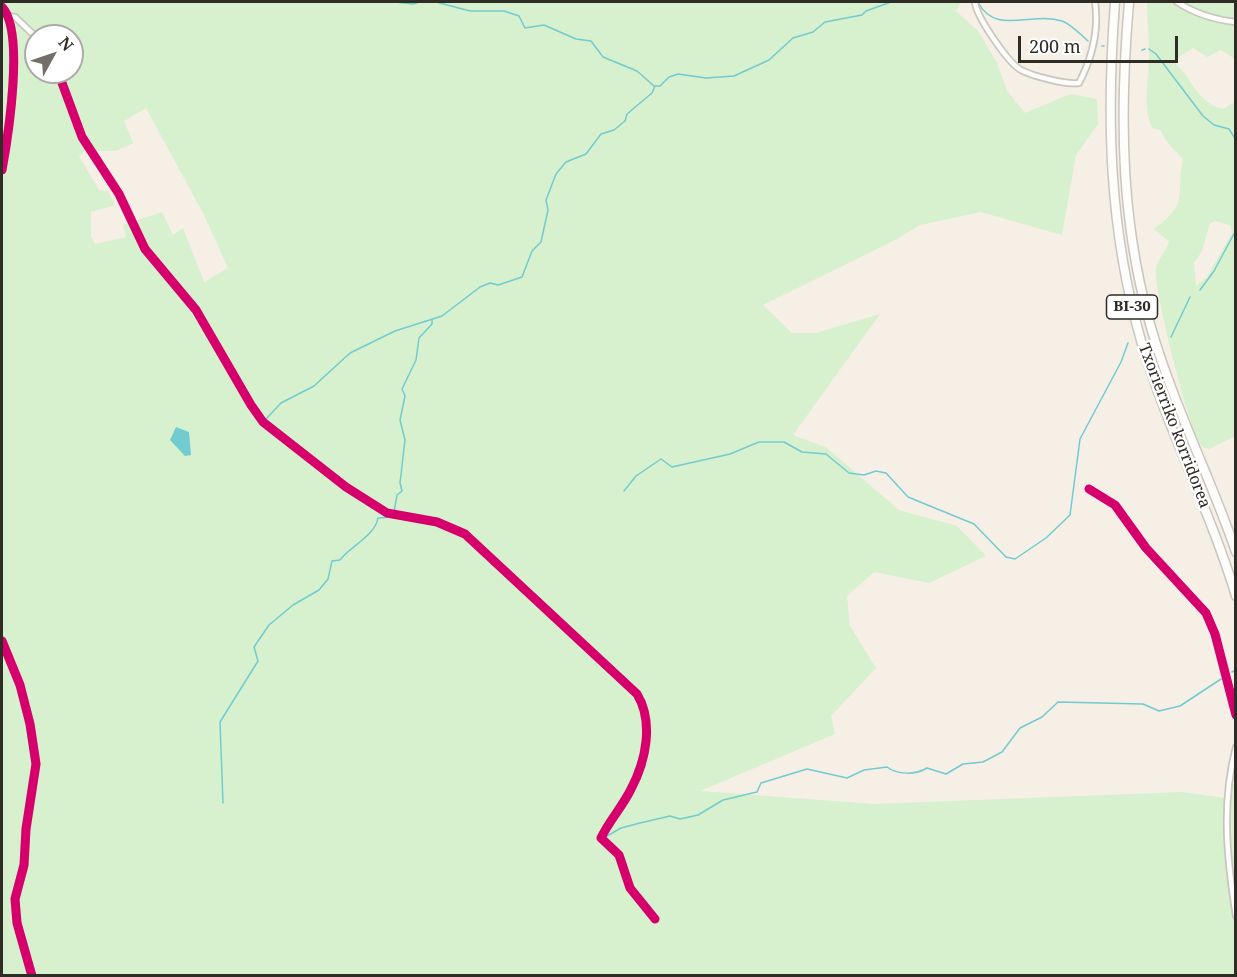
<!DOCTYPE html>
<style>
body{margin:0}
#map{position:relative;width:1237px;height:977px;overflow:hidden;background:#f5efe6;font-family:"Noto Serif",serif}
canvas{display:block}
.frame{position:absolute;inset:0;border:3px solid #2f2b25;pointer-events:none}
.north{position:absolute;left:24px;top:24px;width:60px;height:60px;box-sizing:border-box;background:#fff;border:2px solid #acaaa8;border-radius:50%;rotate:50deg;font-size:16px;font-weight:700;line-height:24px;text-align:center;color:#2f2b25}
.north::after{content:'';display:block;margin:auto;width:21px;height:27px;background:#747069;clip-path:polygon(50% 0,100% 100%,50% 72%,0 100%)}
.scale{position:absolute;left:1018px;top:36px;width:160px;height:27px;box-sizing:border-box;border:3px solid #2f2b25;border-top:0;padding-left:8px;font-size:18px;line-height:21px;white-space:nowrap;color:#2f2b25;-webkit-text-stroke:4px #fff;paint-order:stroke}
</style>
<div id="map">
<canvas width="1237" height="977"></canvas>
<div class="frame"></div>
<div class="north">N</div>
<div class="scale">200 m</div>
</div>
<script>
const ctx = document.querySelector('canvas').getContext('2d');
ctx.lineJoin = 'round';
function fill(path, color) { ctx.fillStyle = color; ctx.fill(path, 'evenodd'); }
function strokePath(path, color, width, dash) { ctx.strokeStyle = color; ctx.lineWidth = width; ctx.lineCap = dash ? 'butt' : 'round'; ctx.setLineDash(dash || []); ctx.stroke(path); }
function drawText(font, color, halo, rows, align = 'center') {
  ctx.font = font + ' "Noto Serif",serif'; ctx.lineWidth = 5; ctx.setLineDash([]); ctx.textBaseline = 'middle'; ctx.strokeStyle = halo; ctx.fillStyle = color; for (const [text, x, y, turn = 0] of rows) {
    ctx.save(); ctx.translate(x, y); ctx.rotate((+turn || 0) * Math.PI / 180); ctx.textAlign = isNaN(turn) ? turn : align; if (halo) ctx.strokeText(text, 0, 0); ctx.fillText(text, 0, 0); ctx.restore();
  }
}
fill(new Path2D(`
 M2 2H961L956 11 978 31 997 63 1007 91 1025 113 1070 94 1097 99 1098 124 1076 155 1062 235 981 212 920 225 895 240 763 305 792 333H816L880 314 793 435 827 448 899 510 957 526 986 556 929 583 874 572 847 596 850 626 876 668 831 716 835 734 700 791 874 804 1182 792 1225 798 1229 782 1235 784V975L2 976ZM36 36H72V72H36ZM146 108 204 215 228 268 204 282 183 228 173 235 162 212 123 225 126 237 95 244 91 236V212L115 205 108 191 99 190 79 156 85 151H116L133 143 124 121Z
 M1147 2H1235V59L1221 50 1207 57 1193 48 1179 57 1175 63C1178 68 1183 70 1185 74 1195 89 1203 104 1223 109L1235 102V436L1209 449C1205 448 1204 449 1201 445 1189 430 1154 291 1156 270 1157 259 1167 251 1169 241L1154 229C1191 202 1175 196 1183 159L1167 142 1160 130 1152 128C1142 104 1149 82 1149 58 1149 39 1147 20 1147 2ZM1216 221 1231 226 1232 233 1207 277 1196 286 1194 263 1202 251 1210 223Z`), '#d7f0cd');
fill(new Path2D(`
 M176 427 189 432 191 455 185 456 170 440Z`), '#72cbd0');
strokePath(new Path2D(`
 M395 2 413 4 420 2
 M436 2 470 11H504L519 16 525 28 544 25 576 39 591 41 603 57 637 71 654 86
 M978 2C995 36 1032 11 1062 21 1071 24 1081 35 1088 41
 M1102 46H1104
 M1149 49 1156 54 1203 116 1214 125 1229 129 1236 140
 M1142 50 1145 49
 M1200 290 1214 271 1236 230
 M1171 337 1190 297
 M265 420 281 403 314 386 350 353 395 331 442 316 480 287 490 283 498 285 522 277 532 251 541 242 548 210 546 200 556 174 566 162 586 154 601 134 614 130 625 121 627 114 652 93 655 86H660L669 77 678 74 706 78 734 76 769 60 793 38 813 32 825 22 862 15 866 11 891 2
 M624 491 636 476 661 459 672 467 730 454 759 442H784L802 452 826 454 849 473 864 475 876 471 886 473 908 497 974 524 1006 557 1015 559 1046 538 1070 515 1080 439 1121 362 1128 343
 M394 512 397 495 402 491 400 483 405 440 400 420 405 396 402 389 416 360 419 338 432 324V319
 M1232 672 1236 670
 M223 803 220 722 258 661 254 647 269 625 293 605 319 590 328 579 332 561 340 560C349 547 375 536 378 518L391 517
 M607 836 621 828 640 823 670 816 680 819 698 815 723 800 757 792 761 783 807 769 847 778 864 770 887 767C897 775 916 775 927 768L946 774 963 764 983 762 1002 752 1020 728 1042 717 1058 702 1143 704 1159 711 1180 706 1221 679`), '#72cbd0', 1.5);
const minor = new Path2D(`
 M975 2C976 16 1008 63 1021 70 1032 76 1067 85 1079 83 1092 58 1099 30 1095 2
 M1177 2C1194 13 1216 20 1236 22
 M9 16 15 17 36 37
 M58 72 82 137 119 194 145 249 196 310 251 405 263 422 346 487 387 513 437 522 465 534 637 694C654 722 646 761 631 789 623 806 609 821 601 838L619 855 630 888 655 919
 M1089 489 1115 505 1146 548 1206 613 1215 634 1236 715
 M1236 747C1221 803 1227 860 1236 916`);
const tertiary = new Path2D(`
 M2 7C25 31 8 137 2 170
 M2 641 20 685 30 724 36 764 26 829 24 865 15 899 17 923 32 976`);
const motorway = new Path2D(`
 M1115 2C1106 119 1109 231 1142 344 1168 430 1210 510 1236 596
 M1129 2C1119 118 1120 231 1156 344 1178 415 1212 481 1236 552`);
strokePath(minor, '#cac5be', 8);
strokePath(tertiary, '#cac5be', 9);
strokePath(motorway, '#cac5be', 11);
strokePath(minor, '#fefdfb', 4.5);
strokePath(tertiary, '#fefdfb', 6);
strokePath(motorway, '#fefdfb', 8);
strokePath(new Path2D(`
 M2 7C25 31 8 137 2 170
 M58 72 82 137 119 194 145 249 196 310 251 405 263 422 346 487 387 513 437 522 465 534 637 694C654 722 646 761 631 789 623 806 609 821 601 838L619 855 630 888 655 919
 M1089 489 1115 505 1146 548 1206 613 1215 634 1236 715
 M2 641 20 685 30 724 36 764 26 829 24 865 15 899 17 923 32 976`), '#d6006c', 9);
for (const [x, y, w] of [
 [1132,307,51]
]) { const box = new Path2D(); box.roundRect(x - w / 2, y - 12, w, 24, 4.5); ctx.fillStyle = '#fff'; ctx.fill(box); strokePath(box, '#2f2b25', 1.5); }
drawText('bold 15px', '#2f2b25', null, [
 ["BI-30",1132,307]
]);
drawText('16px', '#2f2b25', '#fff', [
 ["Txorierriko korridorea",1174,426,69]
]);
</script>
